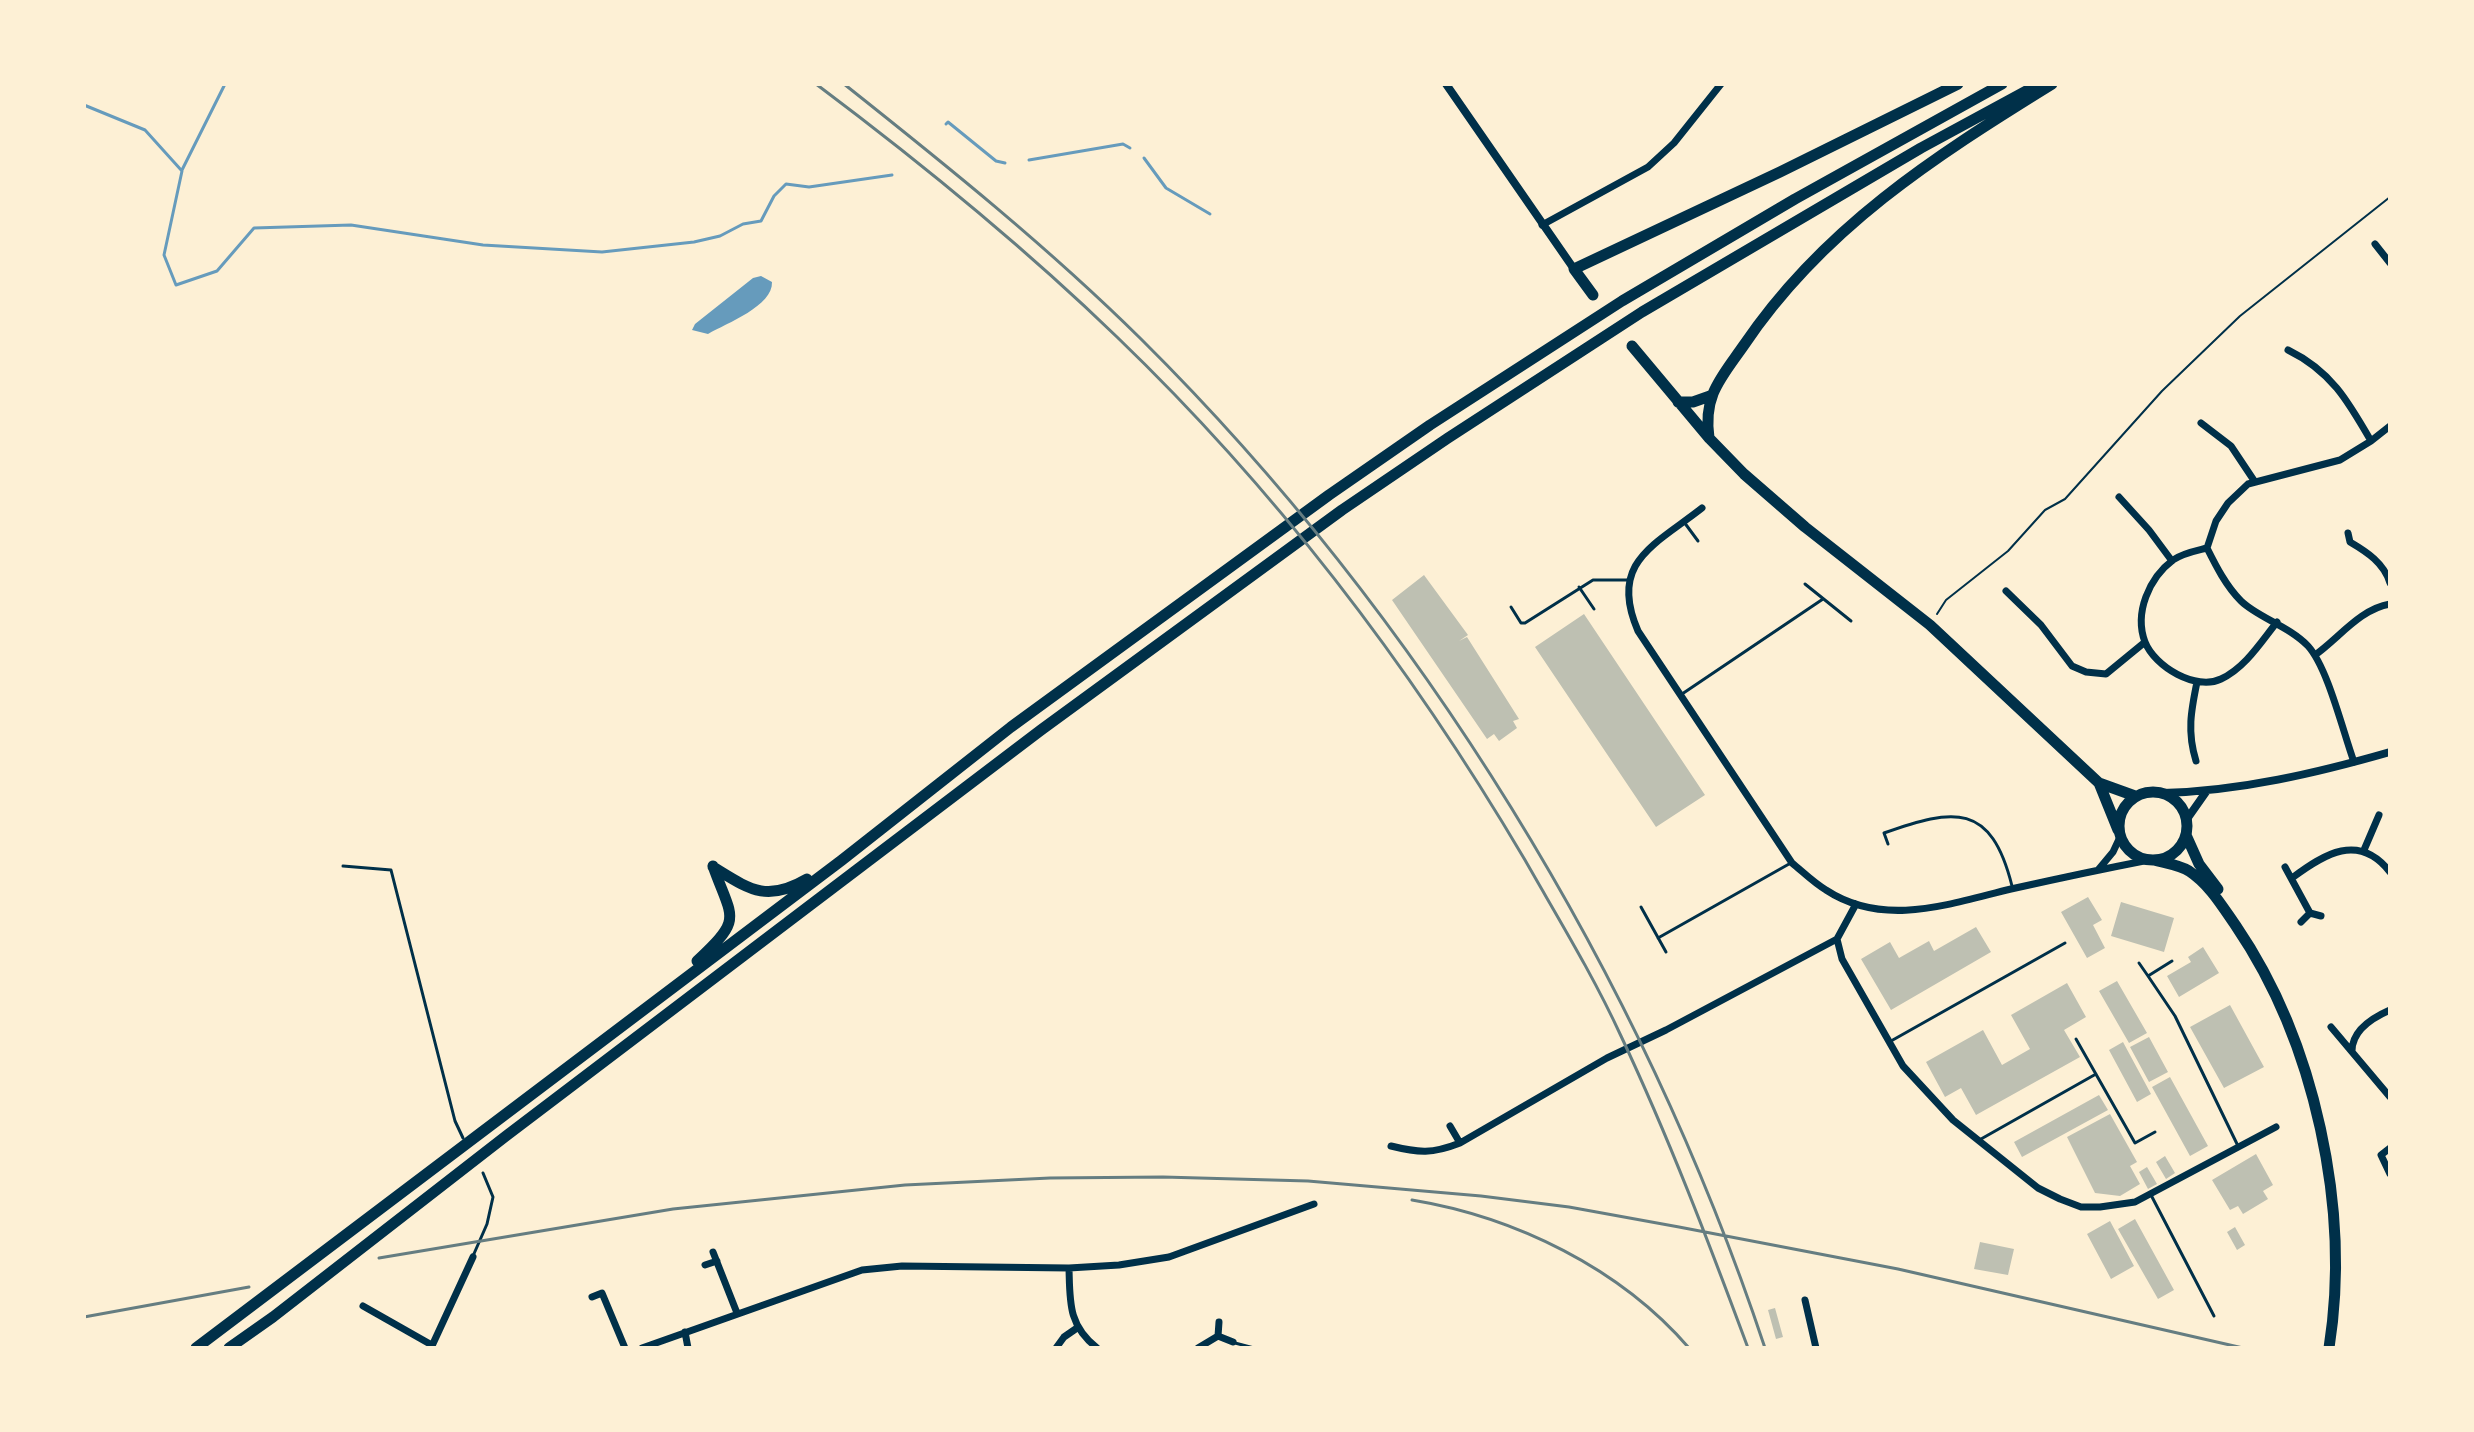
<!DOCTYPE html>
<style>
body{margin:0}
#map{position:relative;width:2474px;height:1432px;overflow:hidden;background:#fdf0d5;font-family:Lato,sans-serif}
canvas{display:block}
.frame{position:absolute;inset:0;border:86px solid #fdf0d5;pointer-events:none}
</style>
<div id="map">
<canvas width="2474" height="1432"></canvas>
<div class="frame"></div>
</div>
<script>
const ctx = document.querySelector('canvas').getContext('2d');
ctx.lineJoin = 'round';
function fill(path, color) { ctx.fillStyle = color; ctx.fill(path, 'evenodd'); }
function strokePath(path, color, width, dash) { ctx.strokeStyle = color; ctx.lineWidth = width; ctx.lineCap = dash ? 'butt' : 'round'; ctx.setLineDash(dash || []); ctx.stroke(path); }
fill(new Path2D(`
 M761 276 772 282C773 306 727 323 708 334L692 330 695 324 753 278Z`), '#669bbc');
strokePath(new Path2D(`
 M84 105 145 130 182 171 164 255 176 285 217 271 254 228 351 225 483 245 602 252 694 242 720 236 743 224 761 221 774 196 786 184 809 187 892 175
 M946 124 948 122 996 161 1005 163
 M1144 158 1166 188 1210 214
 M1029 160 1123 144 1130 148
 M182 170 225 84`), '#669bbc', 3);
fill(new Path2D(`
 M1424 575 1468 635 1459 641 1467 637 1519 719 1513 721 1517 728 1499 741 1494 734 1487 739 1392 600Z
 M1584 614 1705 795 1656 827 1535 647Z
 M2088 897 2102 920 2093 925 2105 948 2087 958 2061 912Z
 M2121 902 2174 918 2164 952 2111 936Z
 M1976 927 1991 952 1891 1010 1861 959 1890 942 1899 958 1929 941 1934 951Z
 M2203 947 2219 973 2179 997 2167 976 2191 962 2188 957Z
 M2117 981 2147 1033 2129 1043 2099 991Z
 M2067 983 2086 1017 2064 1030 2080 1057 1976 1115 1961 1088 1945 1097 1926 1062 1983 1030 2002 1065 2030 1049 2011 1015Z
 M2230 1005 2264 1067 2224 1088 2190 1027Z
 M2149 1037 2168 1072 2149 1082 2130 1047Z
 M2123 1042 2151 1094 2137 1102 2109 1050Z
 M2170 1077 2208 1146 2190 1156 2152 1087Z
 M2099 1095 2108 1110 2022 1157 2014 1142Z
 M2110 1114 2137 1162 2130 1166 2140 1184 2120 1196 2095 1193 2067 1137Z
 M2256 1154 2273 1185 2263 1191 2268 1199 2243 1214 2238 1206 2230 1210 2212 1180Z
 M2165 1156 2175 1173 2166 1179 2156 1162Z
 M2147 1167 2157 1184 2148 1189 2139 1172Z
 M2135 1219 2174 1290 2158 1299 2118 1229Z
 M2110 1221 2134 1266 2111 1279 2087 1234Z
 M2235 1227 2245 1245 2237 1250 2227 1232Z
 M1980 1242 2014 1249 2008 1275 1974 1269Z
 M1775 1308 1783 1337 1776 1339 1768 1310Z`), '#bec0b2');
strokePath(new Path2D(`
 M1937 614 1946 600 2008 551 2045 510 2065 499 2162 391 2240 316 2390 197`), '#003049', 2);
strokePath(new Path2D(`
 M1684 522 1698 541
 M1805 584 1851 621
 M1579 587 1594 609
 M1511 607 1521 623H1525L1593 580H1629
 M1682 694 1823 599
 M1888 844 1884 833C1954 808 1991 802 2012 886
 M343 866 391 870 455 1121 463 1138
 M1641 907 1666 952
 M1658 938 1789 864
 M2139 963 2148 976 2172 961
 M2148 976 2175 1016 2238 1146
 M2076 1039 2135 1143 2155 1132
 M1891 1041 2065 943
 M1981 1139 2096 1074
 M2151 1195 2214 1316
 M473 1256 487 1224 493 1197 483 1173
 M1235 1343 1254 1348`), '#003049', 3);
strokePath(new Path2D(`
 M1542 225 1648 167 1674 143 1721 84
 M2375 244 2390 263
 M2288 350C2331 371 2348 401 2371 441
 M2201 423 2231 446 2255 482
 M2119 497 2149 530 2172 561
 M1702 508C1655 545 1608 562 1638 631L1792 863C1803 872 1814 883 1826 890 1884 928 1949 904 2011 889 2056 879 2103 869 2149 860
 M2348 533 2350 542C2367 552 2384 563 2390 583
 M2207 548C2195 551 2183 553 2173 560 2149 578 2134 613 2145 642 2155 667 2196 691 2221 679 2245 668 2261 642 2277 622
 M2006 591 2041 625 2072 666 2086 672 2106 674 2145 642
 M2315 655C2339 638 2360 609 2390 604
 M2196 761C2187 732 2191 711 2197 682
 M2354 762C2343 732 2328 668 2308 646 2289 626 2257 617 2241 601 2226 586 2216 566 2207 548L2216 521 2228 503 2248 484 2340 460 2371 441 2390 426
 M2364 850 2379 815
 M2285 867 2310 913
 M2098 870 2113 852 2120 837
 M2292 878C2324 854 2359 832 2390 872
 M2301 922 2310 913 2321 916
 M1837 939 1842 959 1903 1066 1953 1120 2038 1188 2060 1199 2081 1207H2100L2135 1202 2276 1127
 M2331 1027 2390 1097
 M2352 1051C2352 1030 2374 1017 2390 1010
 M1450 1126 1460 1143
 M1391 1146C1419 1153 1432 1154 1460 1143L1607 1058 1666 1030 1837 939 1856 904
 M2390 1148 2381 1155 2390 1174
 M713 1252 737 1313
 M705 1265 717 1261
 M1069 1268C1070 1302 1068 1325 1097 1348
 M592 1297 602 1293 625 1348
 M1805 1300 1816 1348
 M363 1306 430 1344
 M1219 1322 1218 1336 1233 1342
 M685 1332 688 1348
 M431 1348 473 1257
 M642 1348 862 1270 902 1266 1069 1268 1119 1265 1169 1257 1314 1204
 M1056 1348 1064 1337 1077 1328
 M1198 1348 1218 1336`), '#003049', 7);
strokePath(new Path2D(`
 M1446 84 1574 269
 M2163 793C2240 791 2317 773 2390 752
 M2187 819 2206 792`), '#003049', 8);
strokePath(new Path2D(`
 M1593 295 1574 269 1780 172 1958 84
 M1632 346 1709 438 1744 474 1805 527 1930 625 2099 783 2135 796
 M1678 402H1693L1710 396
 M1709 438C1703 395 1721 378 1744 345 1823 228 1934 157 2052 84
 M2099 783 2118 830
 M2119 826a34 34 0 1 1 68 0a34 34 0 1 1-68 0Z
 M2186 835 2199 864 2218 889
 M2154 860C2165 863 2179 865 2189 871 2210 885 2222 906 2236 926 2315 1042 2351 1209 2329 1348
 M713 867C749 889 766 903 807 879
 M697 961C744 917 732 920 713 866
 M196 1348 842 860 1011 727 1329 495 1430 425 1622 301 1795 199 2002 84
 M229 1348 273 1317 506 1136 1041 730 1342 510 1448 438 1642 312 1921 148 2039 84`), '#003049', 11);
strokePath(new Path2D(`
 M816 84C920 162 1023 246 1117 337 1276 490 1413 670 1525 860 1558 918 1593 975 1621 1036 1669 1138 1709 1243 1748 1348
 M844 84C946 165 1048 247 1141 339 1420 616 1641 975 1765 1348
 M1412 1200C1515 1217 1620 1268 1689 1348
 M379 1258 673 1209 905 1185 1050 1178 1163 1177 1308 1181 1481 1196 1569 1207 1679 1227 1898 1269 2243 1348
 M84 1317 249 1287`), '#657d81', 3);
</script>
